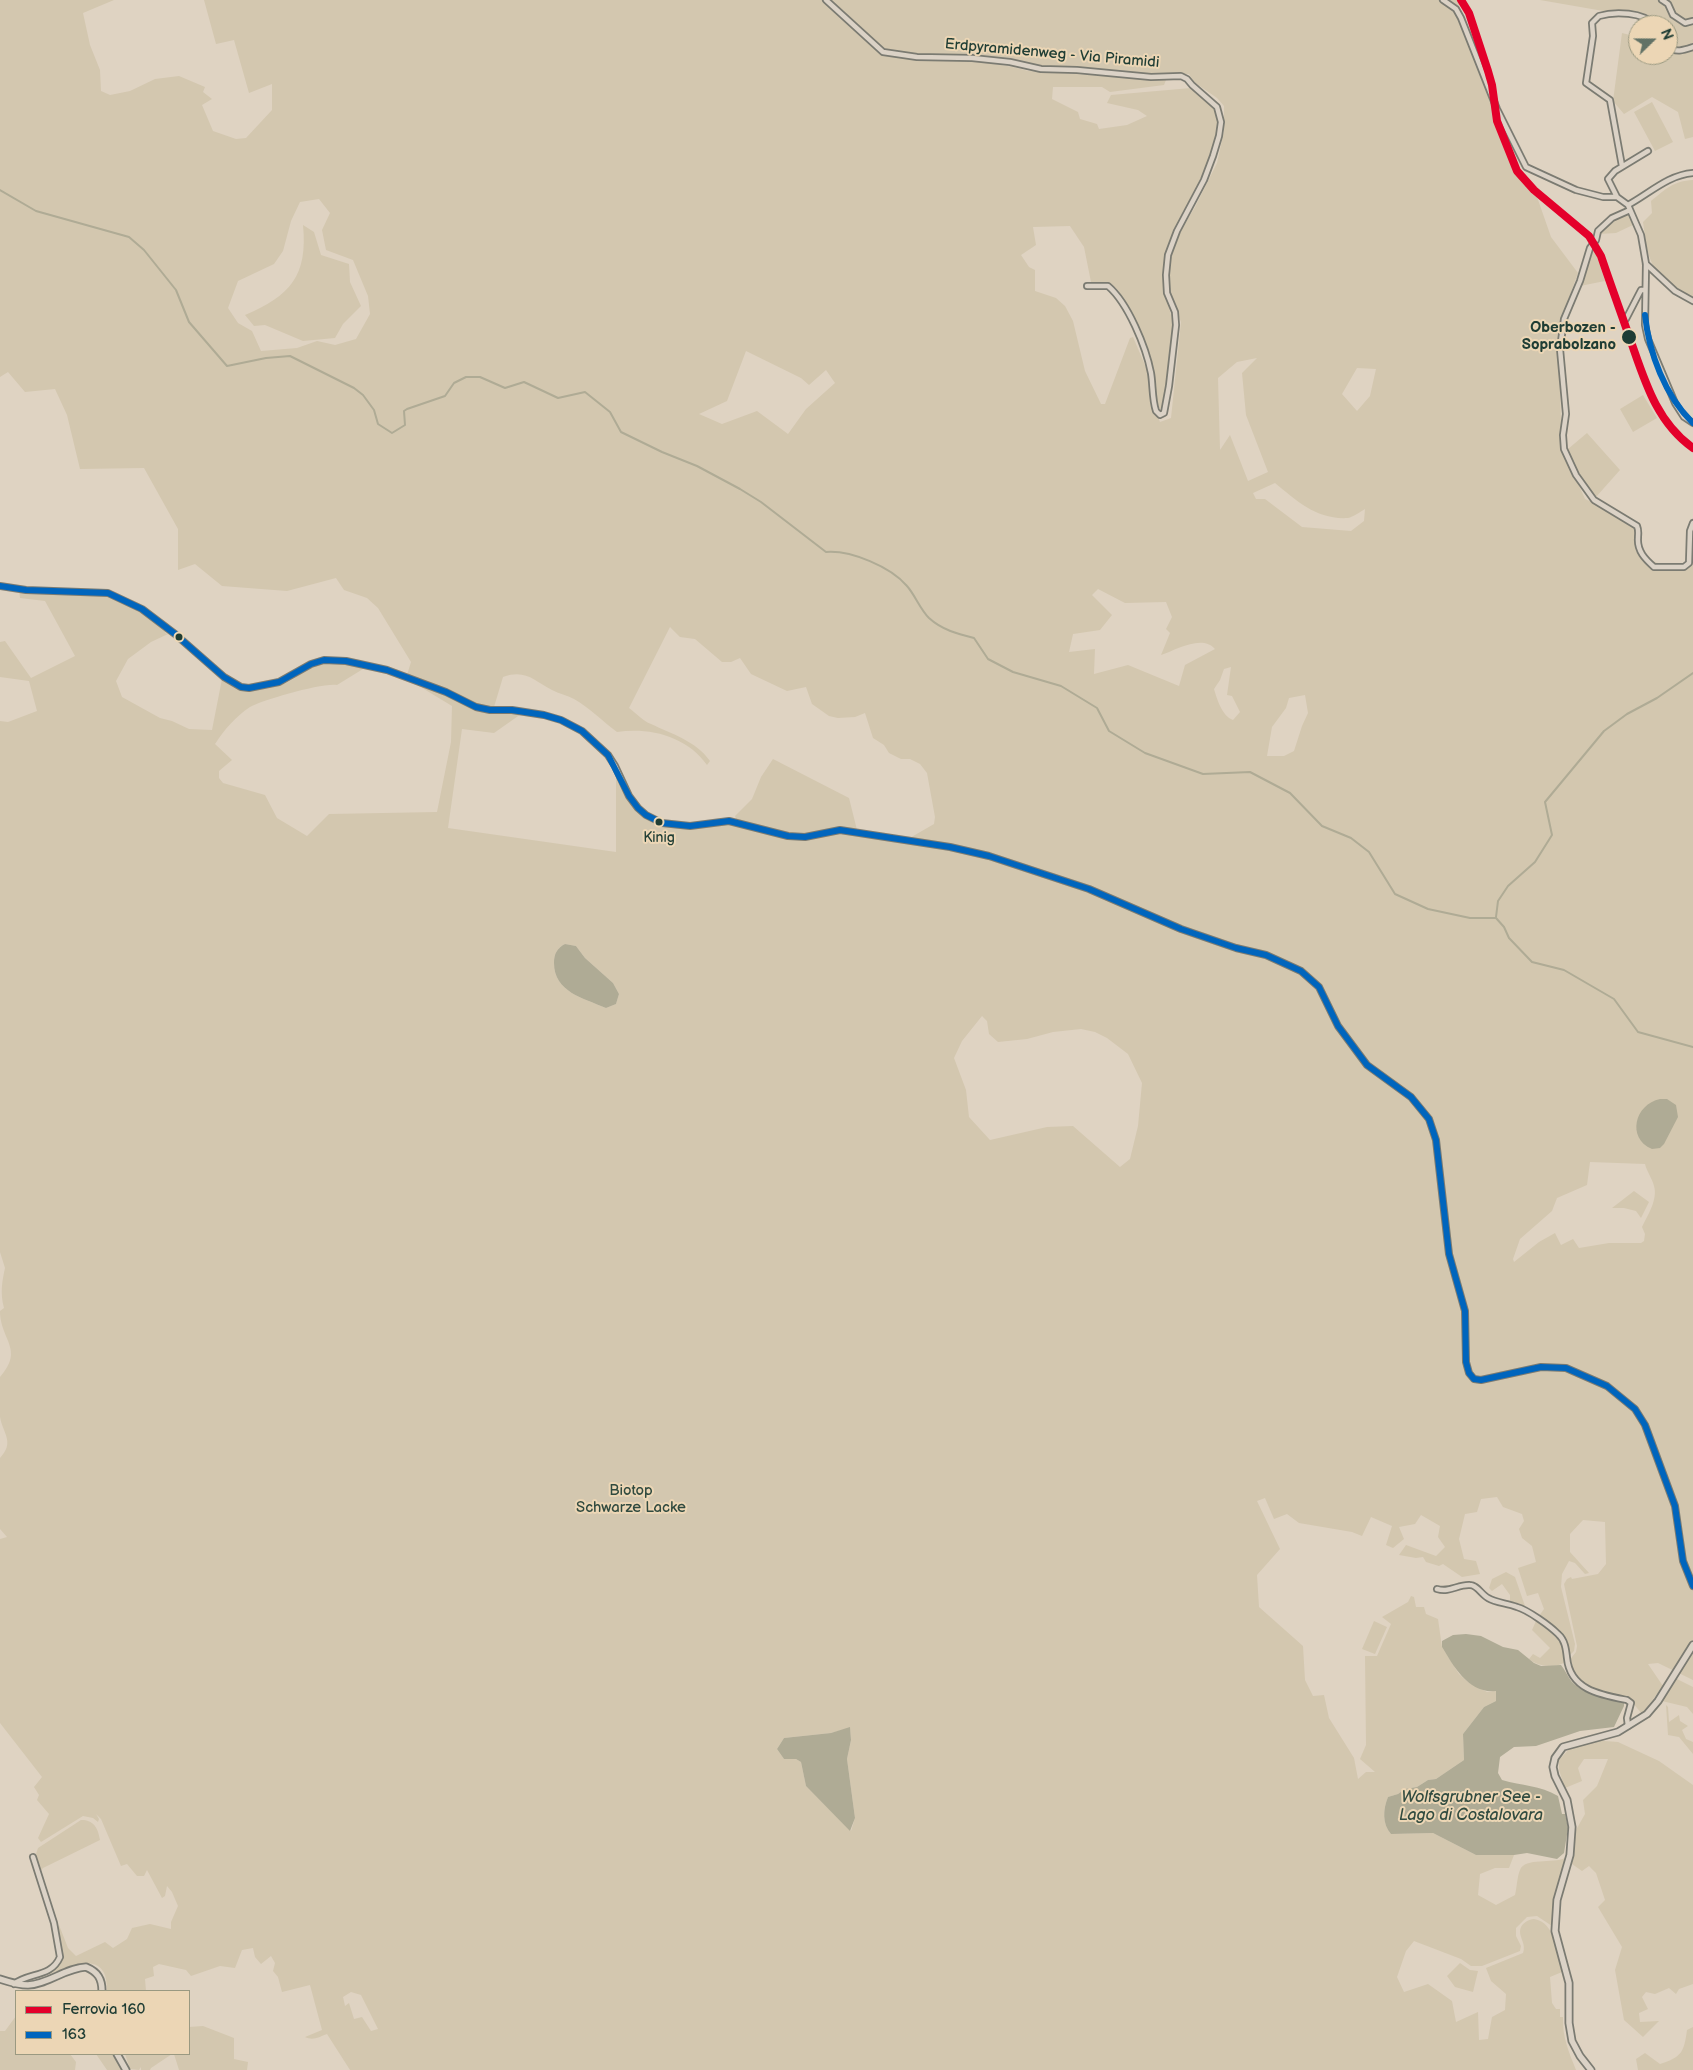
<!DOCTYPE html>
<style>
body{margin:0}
#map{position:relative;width:1693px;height:2070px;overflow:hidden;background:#dfd3c2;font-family:"Balsamiq Sans",sans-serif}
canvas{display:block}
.legend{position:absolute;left:15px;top:1990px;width:175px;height:65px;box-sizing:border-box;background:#ecd6b5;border:1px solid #9a9981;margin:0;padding:6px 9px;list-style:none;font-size:15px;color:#1f3d34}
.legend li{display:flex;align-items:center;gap:10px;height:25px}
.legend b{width:25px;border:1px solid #9a9981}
.north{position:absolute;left:1628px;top:15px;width:50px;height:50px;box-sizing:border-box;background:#ecd6b5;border:1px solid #9a9981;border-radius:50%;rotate:68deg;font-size:14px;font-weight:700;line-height:20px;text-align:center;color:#1f3d34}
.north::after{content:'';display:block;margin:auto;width:18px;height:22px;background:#627266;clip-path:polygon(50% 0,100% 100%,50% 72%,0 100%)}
</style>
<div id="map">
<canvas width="1693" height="2070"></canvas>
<ul class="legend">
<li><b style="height:6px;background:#e4002b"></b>Ferrovia 160</li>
<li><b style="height:6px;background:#0065bd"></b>163</li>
</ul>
<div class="north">N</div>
</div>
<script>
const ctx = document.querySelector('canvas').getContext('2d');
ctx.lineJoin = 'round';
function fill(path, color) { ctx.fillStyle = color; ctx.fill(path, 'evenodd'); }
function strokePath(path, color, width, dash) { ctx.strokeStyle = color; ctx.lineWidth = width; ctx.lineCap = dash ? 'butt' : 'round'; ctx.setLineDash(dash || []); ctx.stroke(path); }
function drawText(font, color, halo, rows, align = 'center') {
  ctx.font = font + ' "Balsamiq Sans",sans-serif'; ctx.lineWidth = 4; ctx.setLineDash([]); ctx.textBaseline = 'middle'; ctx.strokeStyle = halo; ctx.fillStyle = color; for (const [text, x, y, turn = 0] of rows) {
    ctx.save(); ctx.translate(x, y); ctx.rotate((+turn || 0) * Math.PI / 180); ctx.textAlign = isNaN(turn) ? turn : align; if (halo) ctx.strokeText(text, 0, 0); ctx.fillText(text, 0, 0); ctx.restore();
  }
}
fill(new Path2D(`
 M1465 3 1474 21 1497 98 1463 5Z
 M1493 106 1518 167 1527 181 1583 226 1598 245 1624 316 1621 317 1598 254 1591 241 1524 185 1514 172 1494 118Z`), '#d9cbb2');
fill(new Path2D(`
 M0 0H114L83 13 90 45 100 70 101 91 110 95 130 91 155 79 179 76 205 87 203 92 212 99 202 105 213 131 236 139 246 138 272 110V84L249 93 234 40 216 44 204 0H1458L1460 3 1458 7 1493 106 1494 118 1514 172 1524 185 1536 194 1551 237 1578 273 1559 325 1561 428 1562 447 1585 499 1637 523C1641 533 1637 540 1640 547 1648 568 1677 568 1693 559V1680L1658 1663 1648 1664 1663 1686 1642 1714 1628 1697 1602 1692 1581 1683 1573 1676 1568 1662 1576 1652 1577 1646 1564 1584 1567 1579 1571 1577 1572 1579 1598 1574 1606 1564 1605 1522 1583 1520 1570 1534V1552L1589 1573 1585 1574 1575 1563 1569 1561 1562 1574 1561 1587 1575 1644 1574 1651 1568 1657C1566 1634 1555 1630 1539 1616L1544 1609 1538 1593 1527 1596 1518 1568 1536 1562 1532 1546 1522 1538 1519 1529 1524 1521 1522 1514 1503 1507 1497 1497 1481 1499 1477 1512 1465 1514 1459 1539 1464 1559 1476 1561 1480 1574 1462 1577 1443 1564 1439 1566 1426 1562 1423 1557 1416 1558 1399 1555 1406 1545 1436 1556 1445 1547 1438 1537 1440 1526 1421 1515 1415 1524 1399 1527 1404 1539 1393 1548 1386 1545 1392 1526 1371 1517 1362 1536 1352 1532 1299 1523 1287 1514 1274 1519 1265 1498 1257 1501 1280 1549 1257 1575 1259 1607 1303 1646 1305 1680 1313 1696 1324 1695 1329 1718 1354 1758 1358 1779 1366 1772H1375L1360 1759 1366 1745 1365 1656H1377L1391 1624 1382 1617 1408 1602 1411 1596 1414 1597 1416 1607H1424L1426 1614 1438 1619 1442 1647 1459 1674 1468 1682 1487 1692 1496 1691V1701L1484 1707 1463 1734 1464 1760 1436 1779 1428 1780 1417 1787 1405 1789 1398 1794 1388 1797C1383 1809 1382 1824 1391 1834L1433 1833 1476 1855H1514L1509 1868H1495L1480 1874 1478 1895 1496 1905 1515 1895C1517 1887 1517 1877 1520 1870 1525 1857 1553 1864 1565 1858L1554 1897 1552 1926 1537 1916 1527 1917 1516 1928V1936L1521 1946 1520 1951 1482 1966H1471L1461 1959 1414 1941 1406 1951 1397 1977 1404 1992 1428 1984 1452 2001 1456 2022 1478 2012 1479 2040 1488 2039 1492 2017 1505 2010 1506 1994 1491 1981 1486 1968 1523 1953C1527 1943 1517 1936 1521 1927 1523 1923 1529 1919 1534 1919 1556 1922 1557 1955 1562 1972L1550 1977 1552 2003 1556 2009H1560V2017H1563C1562 2036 1569 2053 1576 2070H350L327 2034C319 2037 313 2041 305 2037L322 2030 310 1985 282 1992 278 1977 273 1971 275 1963 271 1956 261 1964 255 1957 253 1948 242 1950 235 1968 220 1966 191 1976 186 1970 159 1964 153 1967 154 1976 145 1979 146 1991H107C108 1936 51 1980 23 1981L42 1976 60 1963C63 1949 52 1938 59 1925L68 1948 76 1956 105 1942 113 1948 127 1939 132 1928 150 1924 171 1929V1922L178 1906 172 1892 167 1886 165 1896 162 1898 147 1870 144 1876H137L127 1864 121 1866 101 1819 96 1814 99 1819 98 1822 93 1818 83 1816 41 1842 38 1838 49 1814 37 1800 39 1795 34 1787 42 1777 0 1723V1539L7 1537 0 1529V1458C15 1442 3 1434 0 1417 0 1405 0 1389 0 1377 25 1349 0 1340 0 1311L4 1308C0 1293 2 1282 5 1268L0 1252V721L8 722 37 711 29 681 0 677V642L5 641 31 678 75 656 45 601 20 598 19 590C47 597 80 588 107 595 130 601 149 616 167 630L165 633 168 634 151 642 128 659 116 681 122 697 160 718 172 721 189 729 212 730 222 679C241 693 266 692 288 682 298 677 306 668 318 665 332 661 349 665 363 669L337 685C324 682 262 700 250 707 235 717 225 729 215 744L232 760 219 771V778L223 783 265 795 277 818 307 836 329 814 437 812 451 742 452 706 414 683 447 694 477 711 492 714H521L494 733 462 729 448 828 616 852V773L633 807 644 816 659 825 676 828 727 823 774 836 805 839 840 831 950 848 989 857 1089 889 1181 929 1235 948 1266 955 1300 971 1318 987 1337 1026 1367 1065 1410 1098 1428 1120 1435 1141 1448 1254 1463 1311 1464 1362 1467 1374 1473 1380 1481 1382 1512 1376 1530 1370 1560 1368 1585 1377 1607 1388 1633 1410 1643 1427 1672 1506 1677 1544 1684 1541C1681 1517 1674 1491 1664 1468 1661 1460 1656 1452 1653 1444 1648 1431 1644 1417 1635 1407 1618 1387 1581 1367 1555 1365 1540 1364 1528 1369 1514 1372 1503 1375 1492 1377 1481 1379L1475 1378 1470 1373 1467 1362 1466 1311 1450 1254 1437 1140 1430 1118 1412 1096 1368 1064 1339 1025 1320 986 1301 970 1283 960 1267 953 1235 946 1181 928 1089 888 988 855 908 839 934 824 935 817 927 773 920 764 910 759H901L889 753 884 745 873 738 865 713 855 717 838 718 829 716 812 704 806 687 787 691 751 674 740 658 731 662H722L695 639 680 637 670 627 629 708C636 713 643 721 651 724 672 734 696 741 710 761L707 765C687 736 649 727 617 732 602 721 590 708 574 699 567 695 559 694 552 690 534 681 526 669 503 677L494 707 474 704 448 689 407 675 411 662 378 608 367 598 344 590 336 578 287 591 222 586 195 564 178 570V529L144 468 80 469 67 415 55 389 25 392 8 372 0 377ZM883 48 915 55 970 56 1010 60 1029 65 1080 67 1151 74H1189L1194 82 1217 98 1224 106V131L1217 163 1195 207 1178 235 1171 254 1168 275 1169 293 1181 322 1171 418 1160 422 1158 417 1153 413 1148 372 1133 337 1130 338 1105 404H1101L1085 371 1073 321 1065 306 1056 298 1035 291V270L1029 267 1021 255 1036 245 1033 227 1070 226 1084 247 1091 282 1109 283 1118 290 1136 321 1152 363 1157 406 1161 409 1163 408 1168 385 1173 324 1166 293 1164 273 1166 254 1175 230 1208 166 1218 129 1216 108 1191 88 1111 95 1107 103 1138 110 1147 116 1127 125 1099 129 1097 124 1080 119 1078 112 1052 99 1053 87H1102L1110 92 1164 85 1166 80 1028 71C980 57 930 62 881 53ZM319 199 330 213 322 230 326 250 353 260 368 296 370 314 356 339 335 345 317 341 297 348 261 351 252 331 238 323 228 308 238 281 274 264 283 251 291 221 300 202ZM746 351 801 378 809 385 826 370 835 383 806 409 788 434 757 411 722 424 699 414 727 401ZM1257 358 1242 373 1246 415 1268 472 1248 481 1230 435 1220 450 1218 378 1237 362ZM1357 368 1376 369 1370 396 1357 411 1342 394ZM1275 483C1297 501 1317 520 1348 518 1353 517 1360 512 1365 509L1364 521 1351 531 1302 527 1265 499H1256L1253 493ZM1098 589 1125 603 1166 602 1172 617 1166 629 1170 633 1161 655C1176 650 1202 634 1215 649L1185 665 1179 686 1128 665 1094 674 1095 649 1069 652 1073 634 1100 630 1112 615 1092 595ZM1231 667 1227 695 1232 696 1240 712 1233 720C1222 716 1217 699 1214 689L1220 680 1224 669ZM1305 695 1308 713 1302 726 1294 751 1284 756H1267L1272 727 1286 708 1289 698ZM565 944 576 946 585 958 613 983 619 994 616 1004 606 1008C583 998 554 992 554 963 554 954 557 948 565 944ZM982 1016 987 1021 989 1034 998 1042 1027 1039 1053 1032 1081 1029 1095 1032 1107 1038 1128 1054 1142 1083 1138 1126 1130 1159 1120 1167 1073 1126 1047 1127 990 1140 969 1117 966 1090 954 1058 962 1041ZM1590 1162 1645 1164C1647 1172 1652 1178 1654 1186 1658 1199 1648 1215 1642 1227L1645 1234 1644 1241 1641 1243H1609L1579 1248 1573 1239 1561 1245 1555 1233 1539 1242 1514 1262 1513 1259 1520 1239 1552 1211 1557 1198 1587 1185ZM850 1728 851 1740 847 1759 855 1818 851 1831 806 1786 801 1762 796 1759H784L777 1749 784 1738 831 1733ZM351 1992 361 1995 378 2029 371 2031 362 2017 354 2019 349 2003 345 2006 343 1997Z
 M1540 0H1693V137L1685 139 1678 112 1652 97 1624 114 1613 101 1622 33 1638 37V55H1668V25H1648L1632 16Z
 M1652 102 1673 142 1655 151 1634 112Z
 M1693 180V297C1678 288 1657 278 1651 261 1646 249 1645 235 1643 222L1652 213 1651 201C1666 189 1673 181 1693 180Z
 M1629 211 1635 224 1616 233 1599 234 1612 219Z
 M303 225 314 232 321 255 349 264 350 282 361 306 343 324 335 338 303 341 265 325 254 326 245 315C290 296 308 276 303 225Z
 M1594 247 1605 281 1580 286Z
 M1643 395 1657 418 1633 432 1620 409Z
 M1587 433 1620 470 1596 497C1581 489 1573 464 1568 449Z
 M773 759 849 798 857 830 830 828 805 836 788 834 737 821 735 816 752 799 761 777Z
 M1634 1191 1649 1202 1641 1218 1636 1211 1624 1208H1612Z
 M1506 1572 1515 1577 1526 1609 1510 1601V1595L1502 1584 1492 1591 1489 1588 1492 1579Z
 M1374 1621 1387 1627 1375 1654 1362 1649Z
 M1536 1621C1556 1637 1562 1635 1565 1662 1557 1668 1538 1667 1529 1659L1533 1654 1540 1658 1550 1648 1532 1630Z
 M1675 1678 1693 1687V1714L1687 1707 1662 1701Z
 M1666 1705 1668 1707 1669 1722 1679 1715 1680 1721 1688 1726 1682 1730 1686 1739 1693 1742V1754L1679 1737 1668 1735Z
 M1591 1740 1618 1742 1659 1761 1693 1785V1984L1679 1989 1676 1994 1669 1988 1655 1994 1646 1992 1642 1997 1648 2009 1639 2013 1640 2022 1659 2021 1643 2037 1624 2020 1615 1970 1622 1947 1598 1907 1605 1900 1596 1873 1589 1866 1582 1871 1572 1864 1576 1830 1585 1814 1583 1800 1597 1786 1608 1759H1584L1578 1768 1582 1781 1565 1788 1559 1770V1760L1574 1744Z
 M81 1820C94 1820 98 1828 100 1840L43 1868 40 1872 35 1857 38 1848Z
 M1460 1963 1470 1970 1478 1971 1473 1992 1455 1987 1447 1976Z
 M16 2016V2054H70L76 2062 75 2070H0V2031H5Z
 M203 2026 234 2038V2059L248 2062 247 2070H179L174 2054H189V2027Z
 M1693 2027V2070H1638L1636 2059 1645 2053 1660 2064C1682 2057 1684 2052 1687 2030Z
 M96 2054H113L122 2070H107Z
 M125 2054H172L151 2068 150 2070H141V2067L139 2070 130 2069Z`), '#d3c7af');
fill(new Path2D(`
 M565 944 576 946 585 958 613 983 619 994 616 1004 606 1008C583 998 554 992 554 963 554 954 557 948 565 944Z
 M1660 1099H1667L1676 1105 1678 1117 1664 1144 1660 1148 1652 1149C1626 1138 1635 1104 1660 1099Z
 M1466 1634 1481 1636 1503 1647 1518 1650 1534 1663 1541 1666 1561 1665C1565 1670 1568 1677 1572 1682 1585 1695 1607 1697 1624 1702V1706L1614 1727 1580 1731 1536 1746 1514 1747 1500 1757 1498 1773 1502 1780C1522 1786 1540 1785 1558 1796L1562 1814H1565L1568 1828 1564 1853 1557 1859 1527 1853 1514 1855H1476L1433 1833 1391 1834C1382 1824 1383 1809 1388 1797L1398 1794 1405 1789 1417 1787 1428 1780 1436 1779 1464 1760 1463 1734 1484 1707 1496 1701V1691C1469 1694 1454 1667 1442 1647V1641L1453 1635Z
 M850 1727 851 1740 847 1759 855 1818 850 1831 806 1786 801 1762 796 1759H784L777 1749 784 1738 831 1733Z`), '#afab95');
strokePath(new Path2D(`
 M0 190 36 211 129 237 144 250 176 290 189 322 227 366 266 358 290 356 354 388 363 395 374 410 378 424 392 433 405 425 404 411 407 409 445 396 454 383 466 377H480L505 388 524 382 558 398 585 392 610 412 621 432 662 452 697 466 740 489 761 502 826 552C851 550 891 567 907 586 915 595 920 609 929 618 942 630 958 634 974 638L988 659 1013 672 1061 686 1097 708 1109 731 1145 753 1203 774 1250 772 1290 793 1322 826 1351 838 1369 852 1395 894 1428 909 1470 918H1496L1504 927 1509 938 1532 962 1564 970 1614 999 1638 1032 1693 1047
 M1496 917 1498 901 1508 886 1535 862 1552 835 1545 802 1604 731 1627 714 1657 698 1693 673`), '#afab95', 2);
const minor = new Path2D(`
 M826 0 883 52 917 57 972 58 1010 62 1041 69 1077 70 1151 77 1181 76 1187 79 1192 85 1217 107 1221 122 1219 136 1213 156 1204 180 1177 231 1168 255 1166 275 1167 293 1175 312 1176 325 1169 386 1164 413 1160 415 1156 411C1152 399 1153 385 1151 373 1146 347 1128 303 1108 286H1087
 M1443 0 1456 9 1461 18 1497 109 1526 167 1576 190 1603 197H1617
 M1662 0 1668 4 1673 15 1685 23 1693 21
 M1668 47C1676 53 1684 50 1693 47
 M1648 151 1615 171 1608 179 1617 197 1628 205 1641 235 1646 264 1645 325 1648 339 1675 403 1684 417 1693 423
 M1622 166 1610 100 1586 83 1593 36 1592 23 1599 16C1615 11 1643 12 1655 25
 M1628 205C1650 193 1668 175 1693 173
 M1630 210 1612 218 1598 231 1596 240 1590 248 1580 281 1564 319 1560 349 1566 414 1563 435 1564 449 1576 475 1594 500 1637 526C1639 531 1638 533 1638 538 1637 551 1645 559 1654 567H1684L1689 563 1690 531 1693 523
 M1646 264 1675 291 1693 301
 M1626 319 1641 290H1644
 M0 586 26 590 108 593 142 609 175 634 224 677 241 687 249 688 279 682 311 664 324 660 346 661 387 670 446 692 476 707 490 710H512L544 715 561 720 582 731 608 755 615 766 629 796 638 808 646 815 662 823 690 826 729 821 788 836 805 837 840 830 950 847 989 856 1089 889 1181 929 1236 948 1266 955 1301 971 1319 987 1338 1026 1367 1065 1411 1097 1429 1119 1436 1140 1449 1254 1465 1311 1466 1362 1469 1373 1474 1379 1481 1380 1541 1367 1566 1368 1607 1386 1635 1409 1645 1425 1675 1506 1683 1561 1693 1586
 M1437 1589C1450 1593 1458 1584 1470 1585 1477 1585 1481 1594 1488 1598 1496 1603 1507 1603 1517 1607 1528 1610 1550 1626 1558 1634 1565 1640 1566 1649 1567 1658 1570 1690 1601 1695 1627 1700L1631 1703 1627 1718 1628 1726
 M14 1984C29 1972 51 1978 60 1957L54 1923 33 1857`);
const secondary = new Path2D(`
 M0 1979C9 1982 18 1985 28 1985 49 1984 65 1968 86 1967 98 1972 102 1979 102 1991
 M117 2054 126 2070
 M1591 2070 1580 2056 1572 2041 1569 2023V1983L1555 1931 1557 1900 1570 1855 1572 1827 1567 1800 1555 1776 1553 1767 1555 1758 1563 1747 1618 1732 1647 1714 1658 1701 1693 1645`);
strokePath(minor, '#7b7b72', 8);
strokePath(secondary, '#7b7b72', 9);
strokePath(minor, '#dbd2c6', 4.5);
strokePath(secondary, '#dbd2c6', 5.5);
strokePath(new Path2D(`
 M1645 315C1649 353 1665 396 1693 423
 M0 586 26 590 108 593 142 609 175 634 224 677 241 687 249 688 279 682 311 664 324 660 346 661 387 670 446 692 476 707 490 710H512L544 715 561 720 582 731 608 755 629 796 638 808 646 815 662 823 690 826 729 821 788 836 805 837 840 830 950 847 989 856 1089 889 1181 929 1236 948 1266 955 1301 971 1319 987 1338 1026 1367 1065 1411 1097 1429 1119 1436 1140 1449 1254 1465 1311 1466 1362 1469 1373 1474 1379 1481 1380 1541 1367 1566 1368 1607 1386 1635 1409 1645 1425 1675 1506 1683 1561 1693 1586`), '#0065bd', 6);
strokePath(new Path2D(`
 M1461 0 1469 13 1488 71 1492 85 1497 121 1517 171 1534 190 1589 236 1601 256C1610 283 1620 310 1629 336 1644 378 1655 421 1693 448`), '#e4002b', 8);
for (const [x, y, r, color] of [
 [1629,337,8,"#1f3d34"],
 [179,637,4.5,"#1f3d34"],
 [659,822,4.5,"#1f3d34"]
]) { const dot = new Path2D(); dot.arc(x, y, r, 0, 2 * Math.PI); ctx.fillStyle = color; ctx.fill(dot); strokePath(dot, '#ecd6b5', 2); }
drawText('14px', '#1f3d34', '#ecd6b5', [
 ["Kinig",659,838]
]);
drawText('15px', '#1f3d34', '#ecd6b5', [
 ["Erdpyramidenweg - Via Piramidi",1052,54,5]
]);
drawText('bold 15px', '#1f3d34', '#ecd6b5', [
 ["Oberbozen -",1616,328],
 ["Soprabolzano",1616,345]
], 'right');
drawText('15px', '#304a3f', '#ecd6b5', [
 ["Biotop",631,1491],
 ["Schwarze Lacke",631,1508]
]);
drawText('italic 16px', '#314b40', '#ecd6b5', [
 ["Wolfsgrubner See -",1471,1798],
 ["Lago di Costalovara",1471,1816]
]);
</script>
